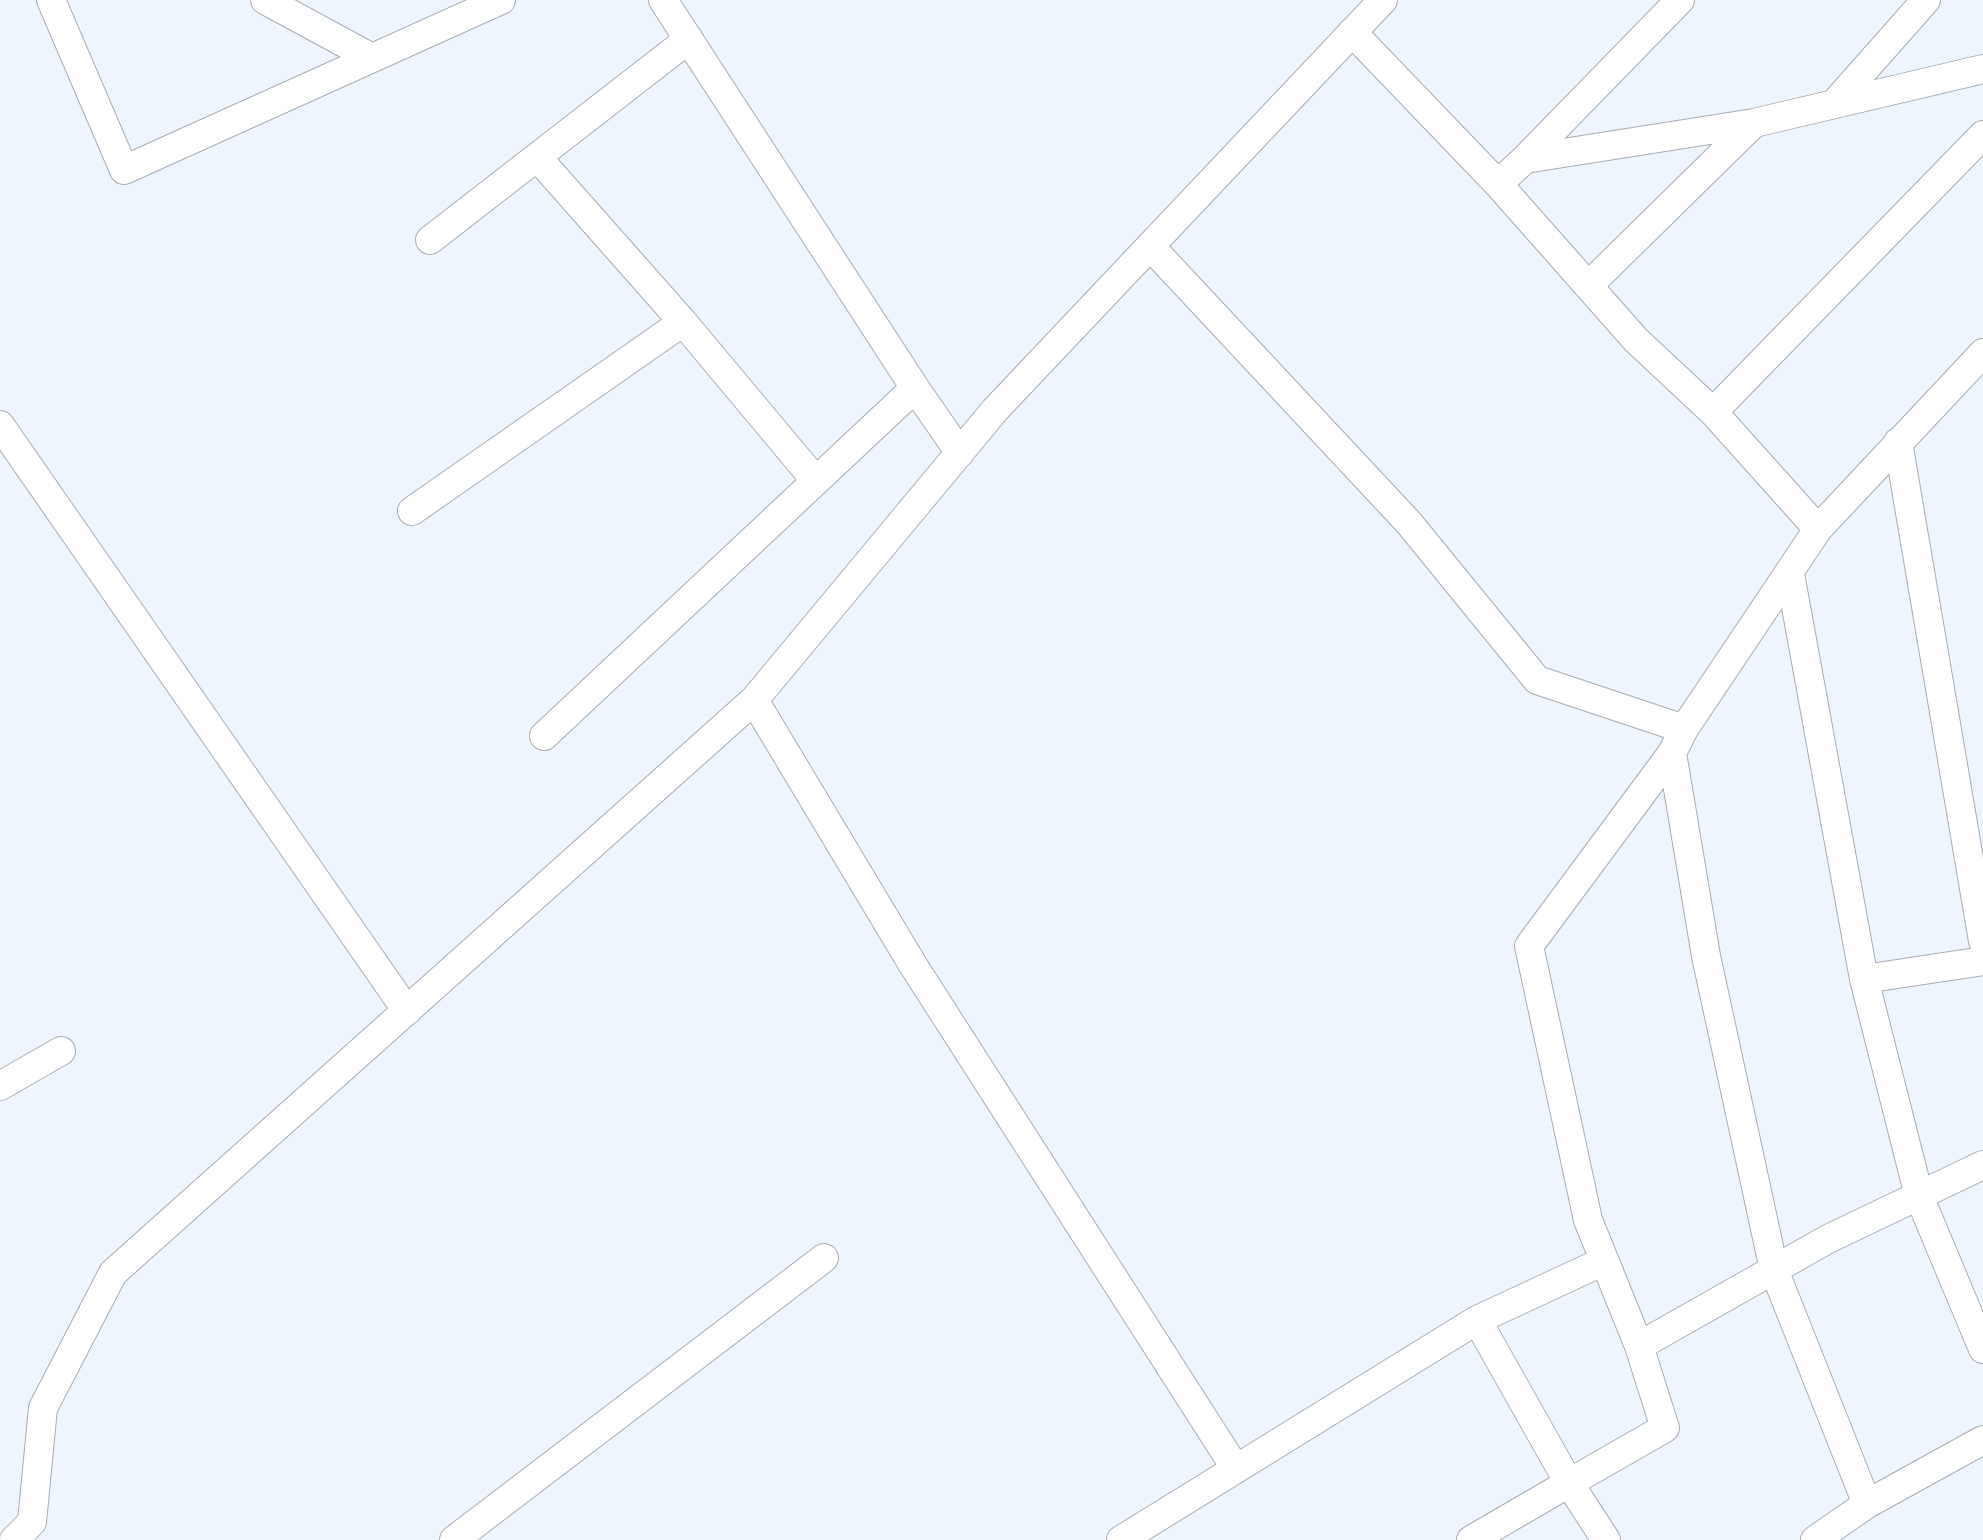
<!DOCTYPE html>
<style>
body{margin:0}
canvas{display:block;background:#eff5fc}
</style>
<canvas width="1983" height="1540"></canvas>
<script>
const ctx = document.querySelector('canvas').getContext('2d');
ctx.lineJoin = 'round';
function strokePath(path, color, width, dash) { ctx.strokeStyle = color; ctx.lineWidth = width; ctx.lineCap = dash ? 'butt' : 'round'; ctx.setLineDash(dash || []); ctx.stroke(path); }
const minor = new Path2D(`
 M51 0 124 170 501 0
 M265 0 372 58
 M663 0 915 388 960 453
 M1352 32 1498 184
 M1834 104 1926 0
 M1525 159 1754 123 1983 69
 M430 240 537 157
 M1150 246 1409 523 1537 680 1684 729
 M1588 286 1754 123
 M683 322 816 481
 M1713 412 1983 135
 M0 425 407 1011
 M1898 442 1983 941
 M412 511 683 322 537 157 689 39
 M1818 529 1983 353
 M1790 574 1864 979 1919 1196 1983 1349
 M544 736 915 388
 M1672 753 1706 956 1774 1270 1867 1504
 M1864 979 1983 961
 M0 1086 61 1051
 M1477 1320 1604 1261
 M1639 1346 1588 1220 1529 946 1672 753 1684 729 1818 529 1713 412 1636 340 1498 184 1525 159 1680 0
 M1236 1469 913 965 754 700 995 410 1383 0
 M14 1540 32 1522 43 1408 113 1273 754 700
 M454 1540 824 1258
 M1121 1540 1477 1320 1569 1483 1665 1428 1639 1346 1828 1239 1983 1165
 M1471 1540 1569 1483 1606 1540
 M1815 1540 1867 1504 1983 1440`);
strokePath(minor, '#a8aeb4', 30);
strokePath(minor, '#fff', 28);
</script>
